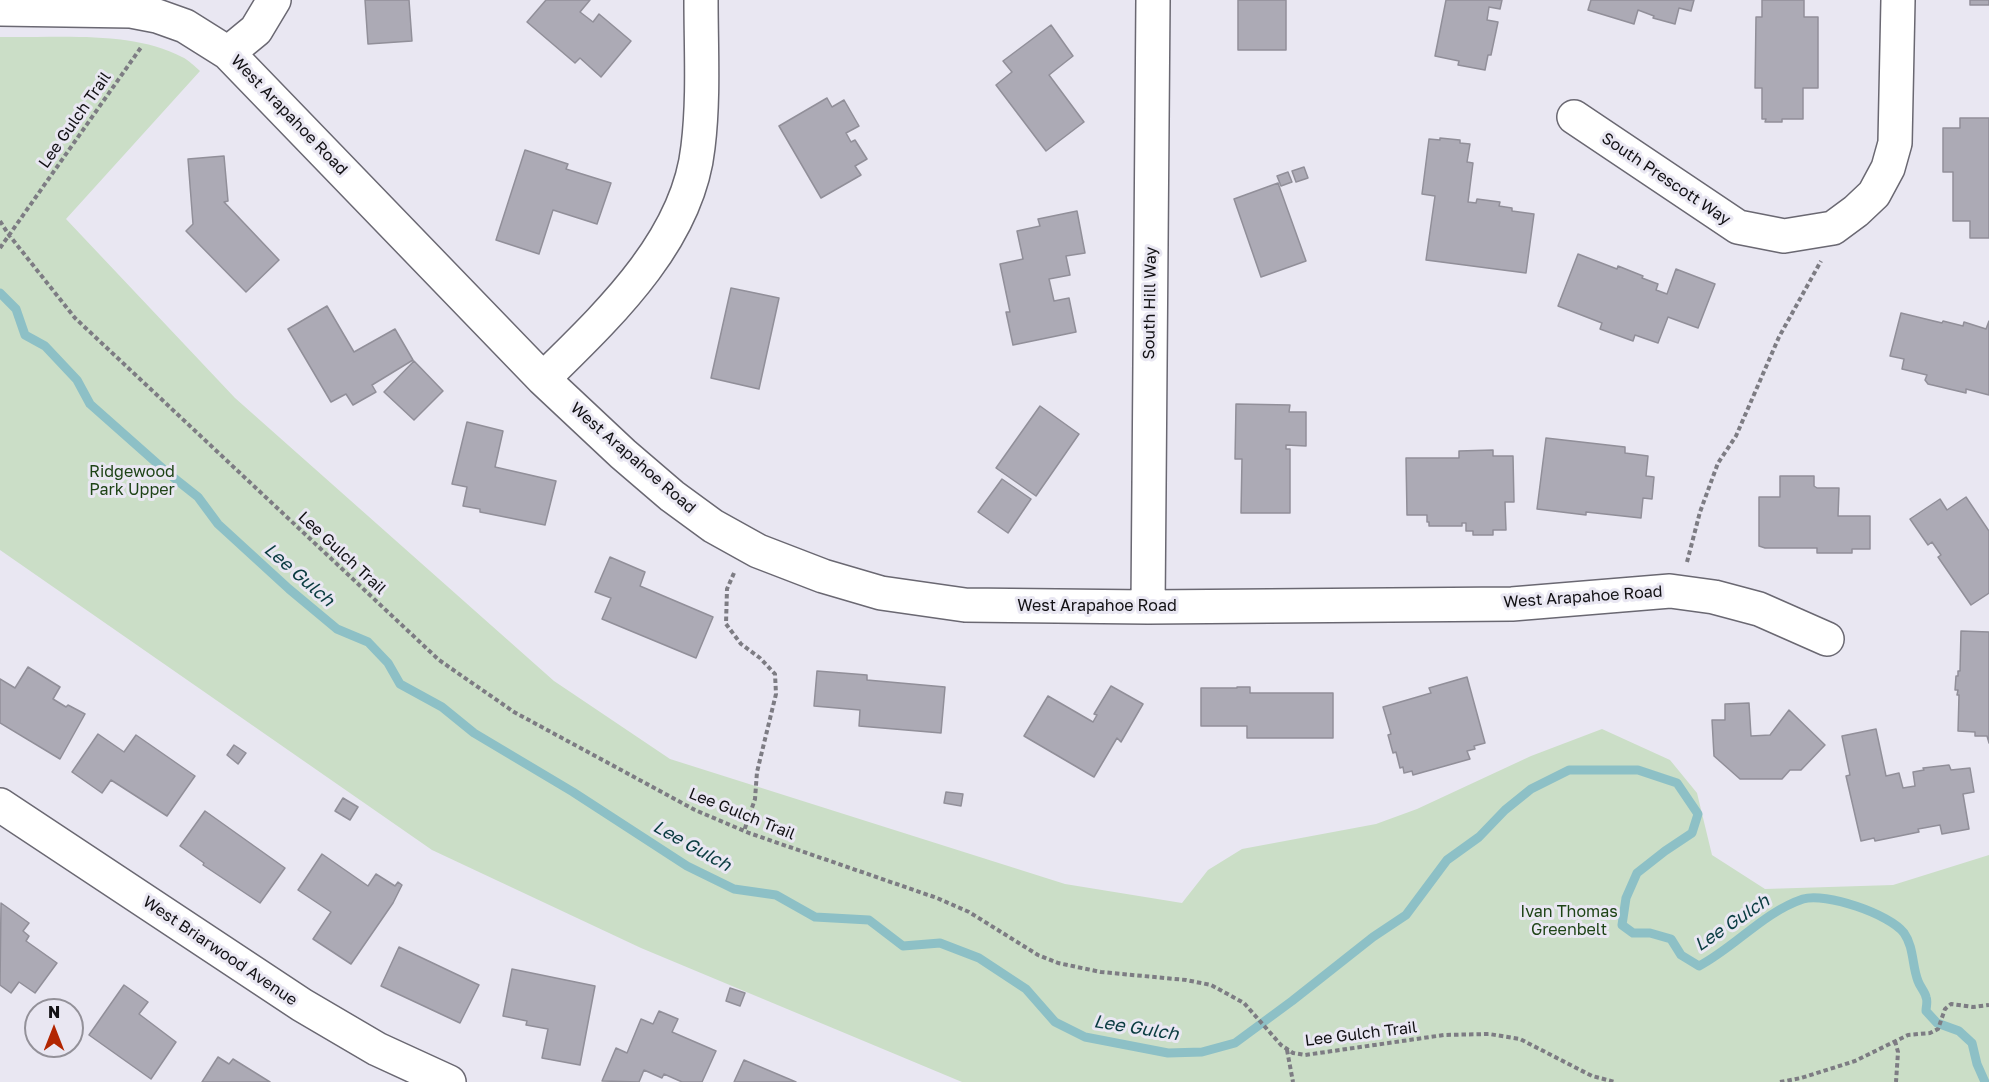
<!DOCTYPE html>
<style>
body{margin:0}
#map{position:relative;width:1989px;height:1082px;overflow:hidden;background:#e9e7f2;font-family:"Golos Text",sans-serif}
canvas{display:block}
.north{position:absolute;left:24px;top:998px;width:60px;height:60px;box-sizing:border-box;background:#e9e7f2;border:2px solid #939199;border-radius:50%;rotate:0deg;font-size:16px;font-weight:700;line-height:24px;text-align:center;color:#121114}
.north::after{content:'';display:block;margin:auto;width:21px;height:27px;background:#b22601;clip-path:polygon(50% 0,100% 100%,50% 72%,0 100%)}
</style>
<div id="map">
<canvas width="1989" height="1082"></canvas>
<div class="north">N</div>
</div>
<script>
const ctx = document.querySelector('canvas').getContext('2d');
ctx.lineJoin = 'round';
function fill(path, color) { ctx.fillStyle = color; ctx.fill(path, 'evenodd'); }
function strokePath(path, color, width, dash) { ctx.strokeStyle = color; ctx.lineWidth = width; ctx.lineCap = dash ? 'butt' : 'round'; ctx.setLineDash(dash || []); ctx.stroke(path); }
function drawText(font, color, halo, rows, align = 'center') {
  ctx.font = font + ' "Golos Text",sans-serif'; ctx.lineWidth = 6; ctx.setLineDash([]); ctx.textBaseline = 'middle'; ctx.strokeStyle = halo; ctx.fillStyle = color; for (const [text, x, y, turn = 0] of rows) {
    ctx.save(); ctx.translate(x, y); ctx.rotate((+turn || 0) * Math.PI / 180); ctx.textAlign = isNaN(turn) ? turn : align; if (halo) ctx.strokeText(text, 0, 0); ctx.fillText(text, 0, 0); ctx.restore();
  }
}
fill(new Path2D(`
 M0 37C55 38 133 30 182 57 189 60 195 67 200 71L66 219 235 398 554 681 670 759 1065 884 1182 903 1208 870 1242 849 1376 824 1417 809 1531 756 1602 729 1670 760 1697 793 1712 855 1765 889 1893 885 1989 855V1082H962L641 948 432 850 0 550Z`), '#cbdec7');
strokePath(new Path2D(`
 M0 293 16 309 25 335 45 346 77 380 90 404 169 474 198 497 218 524 289 589 337 629 368 642 388 663 400 684 442 707 474 733 573 792 687 866 734 889 776 895 815 917 869 920 903 946 940 943 979 958 1026 989 1055 1022 1085 1037 1168 1053 1202 1052 1235 1043 1292 1001 1373 937 1406 915 1447 860 1479 837 1505 810 1531 789 1569 770H1638L1677 783 1698 814 1692 833 1665 851 1637 873 1626 898 1622 925 1633 933H1650L1671 939 1681 955 1699 966C1735 947 1764 912 1803 899 1825 892 1890 914 1904 933 1914 947 1912 966 1918 981 1920 987 1925 992 1926 997 1928 1001 1926 1007 1926 1011L1937 1023 1959 1031 1972 1043 1977 1064 1985 1082`), '#8dc0c6', 9);
const building = new Path2D(`
 M365 0H409L412 41 368 44Z
 M546 0H590L580 12 593 22 599 14 631 41 601 77 580 58 575 63 527 22Z
 M1238 0H1286V50H1238Z
 M1446 0H1502L1500 9 1489 7 1487 20 1498 22 1491 55H1488L1485 70 1458 65 1459 61 1435 56Z
 M1591 0H1694L1691 11 1679 8 1675 24 1653 18 1654 16 1638 10 1634 24 1588 10Z
 M1762 0H1804V17H1818V88H1803V119H1782V122H1765L1766 119H1762V88H1755L1756 17H1762Z
 M1970 0H1989V5H1970Z
 M1051 25 1073 56 1049 75 1084 122 1046 151 996 85 1012 72 1003 61Z
 M827 98 832 107 844 100 859 126 846 133 851 142 855 140 867 159 855 166 861 175 821 198 779 126Z
 M1960 118H1989V238H1970V221H1953V172H1943V128H1960Z
 M1440 138 1460 140V143L1470 144 1467 162 1473 163 1468 202 1476 203 1477 199 1500 202 1499 206 1512 208V211L1534 214 1526 273 1426 260 1435 196 1422 194 1429 139 1440 140Z
 M525 150 568 164 566 169 611 183 597 224 553 210 539 254 496 240Z
 M224 156 228 201 224 202 279 260 246 292 186 231 193 224 188 159Z
 M1304 167 1308 178 1296 182 1292 171Z
 M1288 172 1292 182 1281 186 1277 176Z
 M1278 183 1306 261 1261 277 1234 199Z
 M1077 211 1085 253 1066 256 1070 275 1049 279 1054 301 1069 298 1076 332 1013 345 1006 312H1010L1000 264 1023 259 1017 231 1040 226 1038 219Z
 M1578 254 1617 269 1618 266 1643 276 1642 278 1658 284 1656 290 1667 294 1676 269 1715 284 1698 328 1668 317 1658 343 1635 335 1633 341 1600 329 1602 323 1558 306Z
 M731 288 779 298 759 389 711 378Z
 M327 306 354 352 395 329 413 360 372 385 376 392 353 405 346 394 331 402 288 329Z
 M1901 313 1942 323 1943 321 1963 326 1964 322 1986 329 1989 321V395L1966 389V393L1928 384 1925 380 1927 375 1902 369 1904 359 1890 356Z
 M414 361 443 391 414 420 384 392Z
 M1236 404 1290 405 1289 412H1306V446L1286 445V449H1290V513H1241L1242 459H1235Z
 M1040 406 1079 434 1036 496 996 468Z
 M467 422 503 431 495 467 556 481 545 525 480 512V509L463 506 467 487 452 484Z
 M1546 438 1625 447V453L1648 456 1646 476 1654 477 1652 499 1643 498 1641 518 1586 512V515L1537 509Z
 M1493 450V456H1513L1514 502H1505L1506 530H1493V535H1473V531H1466V523H1462V526H1429V522H1427V515H1407L1406 458H1459V451Z
 M1780 476H1814V486L1817 488H1839L1838 516H1870V549H1852V553H1817V548H1765L1759 546V497H1780Z
 M1002 479 1031 499 1008 533 978 512Z
 M1966 497 1989 531V593L1971 605 1938 557 1941 555 1932 542 1928 545 1910 519 1940 499 1947 510Z
 M610 557 645 572 640 586 713 617 696 658 602 619 611 598 595 592Z
 M1961 631 1989 632V743L1987 736H1975V732L1958 731 1959 695H1957L1958 690H1955L1956 676H1958V671H1960Z
 M28 667 60 687 53 699 66 707 68 705 85 714 60 759 0 723V679L15 688Z
 M817 671 867 675V680L945 687 941 733 859 726 860 710 814 706Z
 M1467 677 1485 743 1474 746 1475 749 1467 751 1470 759 1413 775 1412 771 1404 773 1403 767 1400 768 1396 752 1393 753 1388 735 1391 734 1383 707 1431 693 1429 688Z
 M1111 686 1143 704 1121 742 1117 738 1094 777 1024 736 1048 696 1093 722 1097 715 1094 714Z
 M1237 687H1250V693H1333V738H1247V726H1201V688H1237Z
 M1749 703 1751 736 1770 735 1789 710 1825 745 1801 770H1790L1782 779H1740L1714 756 1712 720H1725V704Z
 M1876 729 1886 776 1899 773 1903 788 1915 786 1913 772 1924 770 1923 768 1949 765 1951 770 1970 768 1974 792 1963 794 1969 829 1942 834 1940 825 1918 829 1919 832 1875 841 1874 838 1861 841 1846 776 1850 775 1842 736Z
 M98 734 124 752 136 735 195 776 167 816 111 780 102 793 72 772Z
 M234 745 246 753 238 764 227 755Z
 M946 792 963 794 961 806 944 803Z
 M343 798 358 807 350 820 335 811Z
 M205 811 285 868 260 903 203 865 204 863 180 846Z
 M322 854 368 886 376 874 395 886 398 882 402 885 393 903 351 964 313 939 331 912 298 890Z
 M1 903 29 923 23 931 29 936 26 941 57 963 35 993 19 982 11 993 0 985Z
 M399 947 479 985 460 1023 381 986Z
 M512 969 595 986 580 1065 542 1058 548 1029 526 1025 527 1021 503 1016Z
 M124 985 148 1002 139 1014 176 1042 151 1079 89 1035Z
 M730 988 745 993 740 1006 726 1001Z
 M659 1011 678 1019 672 1032 716 1051 702 1082H682L664 1074 662 1078 644 1070 639 1082 602 1081 616 1048 627 1053 641 1019 653 1024Z
 M218 1057 229 1064 233 1059 270 1082H202Z
 M744 1060 796 1082H734Z`);
fill(building, '#acaab5');
strokePath(building, '#918f99', 1.5);
const minor = new Path2D(`
 M0 9 131 11 157 16 185 26 228 53 543 379 623 454 672 496 713 526 758 551 823 576 881 593 965 605 1148 607 1512 604 1670 591 1714 597 1759 609 1827 639
 M228 53 256 30 274 0
 M1574 117 1738 227 1784 236 1833 228 1856 211 1874 194 1888 168 1895 143 1898 0
 M543 379C607 316 688 241 698 147 704 98 701 49 701 0
 M1148 607 1153 0
 M0 805 302 1005 377 1049 449 1082`);
strokePath(minor, '#6a6872', 36);
strokePath(new Path2D(`
 M0 221 9 235 75 318 439 660 514 712 695 810 749 833 937 898 969 912 1038 955 1058 963 1101 972 1186 980 1211 985 1244 1003 1281 1045 1293 1053 1305 1055 1444 1035 1489 1034 1520 1039 1592 1076 1615 1082
 M0 248 142 46
 M1687 562 1700 512 1718 463 1736 436 1779 337 1821 261
 M734 573 727 589 726 624 741 644 760 658 775 674 776 694 757 772 755 799 744 831
 M1895 1041 1898 1052 1896 1082
 M1287 1050 1293 1082
 M1780 1082 1801 1078 1855 1061 1908 1035 1930 1033 1938 1029 1945 1009 1951 1004 1973 1007 1989 1005`), '#7d7c83', 4, [4.5, 3]);
strokePath(minor, '#fff', 33);
drawText('16px', '#121114', '#e9e7f2', [
 ["West Arapahoe Road",289,115,46],
 ["Lee Gulch Trail",75,120,-55],
 ["South Prescott Way",1666,179,34],
 ["South Hill Way",1150,303,-89],
 ["West Arapahoe Road",633,458,41],
 ["Lee Gulch Trail",342,553,43],
 ["West Arapahoe Road",1583,597,-4],
 ["West Arapahoe Road",1097,606],
 ["Lee Gulch Trail",742,814,22],
 ["West Briarwood Avenue",220,951,34],
 ["Lee Gulch Trail",1361,1034,-7]
]);
drawText('16px', '#1e4316', '#e9e7f2', [
 ["Ridgewood",132,472],
 ["Park Upper",132,490],
 ["Ivan Thomas",1569,912],
 ["Greenbelt",1569,930]
]);
drawText('italic 18px', '#093b40', '#e9e7f2', [
 ["Lee Gulch",299,575,41],
 ["Lee Gulch",692,846,29],
 ["Lee Gulch",1732,923,-34],
 ["Lee Gulch",1136,1028,9]
]);
</script>
